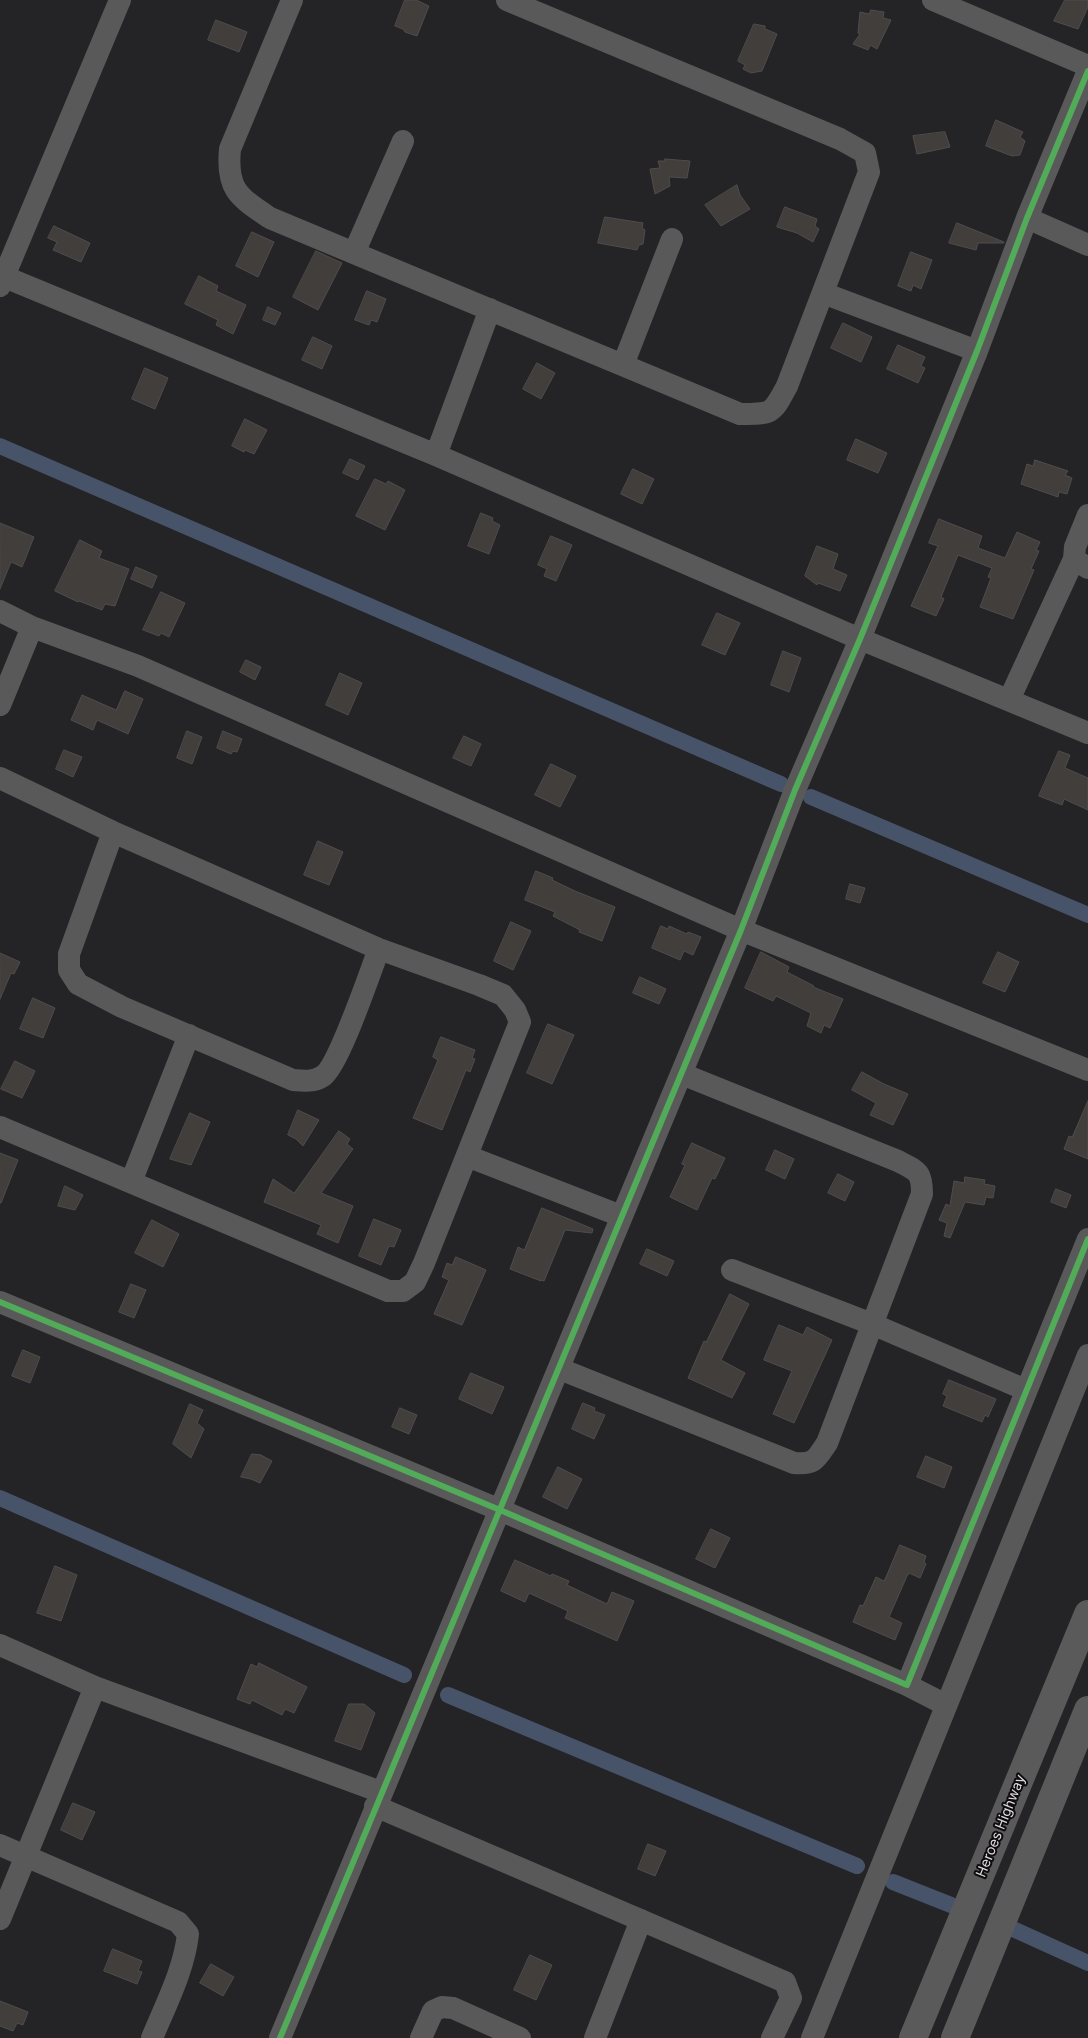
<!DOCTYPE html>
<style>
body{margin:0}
canvas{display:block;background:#242325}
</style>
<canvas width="1088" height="2038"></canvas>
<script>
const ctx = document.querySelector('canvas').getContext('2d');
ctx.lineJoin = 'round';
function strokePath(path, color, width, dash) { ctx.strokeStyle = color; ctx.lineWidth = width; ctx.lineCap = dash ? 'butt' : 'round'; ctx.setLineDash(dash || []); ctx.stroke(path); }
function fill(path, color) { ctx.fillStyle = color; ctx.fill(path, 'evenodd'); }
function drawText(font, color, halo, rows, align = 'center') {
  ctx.font = font + ' Inter,sans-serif'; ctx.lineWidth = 4; ctx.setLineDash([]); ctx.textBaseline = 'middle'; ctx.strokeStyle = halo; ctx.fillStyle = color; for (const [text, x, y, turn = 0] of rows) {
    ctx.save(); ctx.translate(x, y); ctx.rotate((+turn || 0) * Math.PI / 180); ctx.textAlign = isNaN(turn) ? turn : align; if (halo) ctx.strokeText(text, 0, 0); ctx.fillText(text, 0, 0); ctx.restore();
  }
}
strokePath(new Path2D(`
 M0 446 781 784
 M811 797 1088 915
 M0 1498 404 1675
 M448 1695 857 1866
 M893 1882 951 1905
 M1013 1929 1088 1963`), '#475369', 16);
const building = new Path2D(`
 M405 0H416L429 6 417 36 405 32 403 29 395 26Z
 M1065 0H1088V7L1078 29 1054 21Z
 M871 10 884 12 883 18 891 20 877 49 870 45 868 50 853 44 860 34 858 33 860 12 869 14Z
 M216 20 247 32 239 52 208 40Z
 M754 24 765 26V29L777 34 762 71 751 73 743 69 745 65 738 61Z
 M996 120 1023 132 1020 137 1025 141 1020 155 1012 156 986 146Z
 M945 132 950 147 917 154 913 136Z
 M665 159 690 161 687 178 669 177 670 186 655 194 650 169 660 168 658 161H665Z
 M737 185 740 195 750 209 721 226 705 205Z
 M785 207 817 219 815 226 819 229 813 242 797 233 777 227Z
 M605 217 643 223 642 228 645 230 643 244 639 245 637 250 598 243Z
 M957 223 1004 242V243H978L976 250 949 243Z
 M54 226 90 243 81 262 53 250 57 242 48 238Z
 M252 232 274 242 258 277 236 266Z
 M316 251 342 263 318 310 293 297Z
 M911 252 932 260 921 289 913 285 911 291 898 286Z
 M199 276 218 286 216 291 246 305 233 334 216 325 218 320 185 304Z
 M367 291 386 299 377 322 371 320 369 325 355 320Z
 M268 307 281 313 275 325 263 320Z
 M843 323 872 337 861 362 831 348Z
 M313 337 332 346 322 369 302 360Z
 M898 345 925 357 921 366 925 368 918 383 887 369Z
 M537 363 555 373 541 399 523 389Z
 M145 368 168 378 155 409 132 399Z
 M245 419 267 430 254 454 245 450 244 452 232 446Z
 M856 439 887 453 878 473 847 460Z
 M350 459 365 466 358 480 343 473Z
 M1035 460 1068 471 1065 475 1072 478 1067 494 1059 492 1058 497 1021 484 1027 464 1033 466Z
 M633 469 654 479 642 504 621 494Z
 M375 479 386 484 388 481 405 490 385 530 356 516Z
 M481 513 493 518 492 521 500 525 489 554 468 546Z
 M939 519 982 536 978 548 1005 558 1017 532 1040 542 1036 550 1039 551 1031 569 1034 570 1013 619 980 607 991 578 988 577 992 568 958 555 941 597 944 599 936 616 911 606 938 546 929 543Z
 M0 523 34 537 22 567 11 562 0 589Z
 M551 536 572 545 556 581 544 576 547 569 538 565Z
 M80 540 102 551 99 558 129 569 115 606 105 604 102 610 79 601 78 602 55 591Z
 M817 546 838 554 833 569 847 575 840 591 818 583 817 585 805 576Z
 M136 567 157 576 152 588 131 579Z
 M161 592 185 603 169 637 161 633 159 636 143 630Z
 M717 613 740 623 725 655 702 645Z
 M783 651 801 658 789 692 771 685Z
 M246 660 261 667 255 680 240 672Z
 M340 673 362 683 348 715 326 705Z
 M125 691 143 699 128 734 97 720 93 730 71 720 82 695 116 710Z
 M187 731 202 737 192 764 177 758Z
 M223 731 242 739 237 752 233 751 231 754 217 748Z
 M464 736 481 744 471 766 453 758Z
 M64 750 82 757 73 777 56 769Z
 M1059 751 1070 755 1065 768 1088 778V810L1064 799 1062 805 1039 796Z
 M551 764 576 776 560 807 535 795Z
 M318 841 343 852 329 885 304 875Z
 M536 871 553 878 552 880 575 891 615 907 602 941 579 932 580 930 553 916 555 912 525 900Z
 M850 884 865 888 860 903 846 899Z
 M511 922 531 931 513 970 494 961Z
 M661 926 668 929 669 926 687 934 688 932 701 937 693 955 684 951 680 960 652 948Z
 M761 952 789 967 787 972 814 986 813 987 843 999 830 1028 824 1025 821 1033 807 1026 811 1013 776 996 773 1001 745 988Z
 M998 952 1019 962 1005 992 983 983Z
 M0 953 20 962 14 974 11 973 0 999Z
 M640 977 666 989 659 1004 633 993Z
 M33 998 55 1008 43 1038 20 1029Z
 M548 1024 574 1035 552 1084 527 1073Z
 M441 1037 475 1050 472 1058 475 1059 470 1072 466 1070 442 1130 413 1118 438 1060 433 1057Z
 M15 1061 35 1071 22 1098 1 1089Z
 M862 1072 884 1084 908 1094 893 1125 870 1115 876 1103 852 1090Z
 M1088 1101V1159L1064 1149 1069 1136 1072 1137Z
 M298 1110 319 1120 303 1146 296 1139 288 1135Z
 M190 1113 210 1122 191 1165 170 1159Z
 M339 1131 350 1139 347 1144 353 1149 321 1193 353 1206 338 1243 317 1234 321 1225 264 1202 273 1179 294 1193Z
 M692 1143 725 1158 715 1179 712 1178 697 1210 670 1197 685 1165 682 1164Z
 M775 1150 794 1159 785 1179 766 1170Z
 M0 1153 18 1160 1 1203H0Z
 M838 1174 854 1182 845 1201 828 1193Z
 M965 1177 985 1180 984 1184 995 1186 993 1198 986 1197 984 1205 965 1202 950 1238 944 1236 947 1223 939 1220 946 1204 950 1206 954 1181 964 1183Z
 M65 1186 83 1195 75 1210 58 1206Z
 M1056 1189 1071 1195 1066 1208 1051 1202Z
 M542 1208 593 1229 592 1233 565 1230 544 1281 541 1280V1281L510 1269 518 1247 524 1250Z
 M374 1219 401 1230 394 1247 389 1246 381 1265 359 1256Z
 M152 1220 179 1234 163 1267 135 1253Z
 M647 1249 674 1261 667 1276 640 1264Z
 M456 1257 486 1270 462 1325 434 1314 449 1280 442 1277 447 1263 452 1265Z
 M131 1284 146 1290 134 1318 119 1312Z
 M730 1294 749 1304 721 1360 745 1373 732 1398 688 1378 704 1341 706 1342Z
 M779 1325 803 1335 807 1327 832 1340 794 1423 773 1414 792 1371 764 1360Z
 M23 1350 40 1357 30 1383 12 1376Z
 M471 1373 504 1387 492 1414 459 1399Z
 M949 1380 996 1399 988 1417 985 1415 982 1422 943 1406 947 1396 943 1394Z
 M583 1403 595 1408 594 1411 605 1415 594 1439 572 1429Z
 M190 1404 203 1410 197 1423 204 1429 191 1458 173 1444Z
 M400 1408 417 1415 409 1434 392 1427Z
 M252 1454 261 1455 272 1461 260 1483 251 1479 241 1477Z
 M926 1456 952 1467 944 1488 917 1477Z
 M558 1467 582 1479 567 1509 543 1497Z
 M711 1529 730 1538 715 1568 696 1559Z
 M900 1545 926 1556 924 1562 926 1564 920 1578 909 1573 907 1576 889 1617 902 1623 895 1640 853 1622 860 1605 863 1606 876 1577 884 1581Z
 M515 1560 551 1576 552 1574 569 1581 567 1585 607 1604 612 1592 634 1601 617 1641 565 1618 568 1611 529 1593 525 1602 501 1591Z
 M55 1566 77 1575 61 1621 37 1613Z
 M259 1663 307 1687 294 1713 285 1709 282 1715 252 1700 250 1704 237 1699 251 1664 257 1667Z
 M349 1704H364L375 1713 361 1750 335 1741Z
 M73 1803 95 1812 82 1840 61 1830Z
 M648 1844 666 1851 655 1876 638 1869Z
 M113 1949 142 1961 138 1971 142 1972 137 1984 104 1971Z
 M530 1955 552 1965 536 2000 514 1990Z
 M211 1964 234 1977 223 1996 200 1983Z
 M0 2001 28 2012 23 2025 17 2023 13 2031 0 2026Z`);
fill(building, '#423e3c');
strokePath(building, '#4e4c4d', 1);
strokePath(new Path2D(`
 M292 0 230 149C226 190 239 197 270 218L740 414C773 414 772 414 787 386L869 172 865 153 840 139 507 0
 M933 0 1088 66
 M1027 218 1088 245
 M354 253 403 141
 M0 275 436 455 860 639 1088 733
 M0 286 120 0
 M823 293 977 351
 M623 365 672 239
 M436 455 490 309
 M1088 515 1075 547 1074 559 1088 568
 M0 611 32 627 138 666 741 930 1088 1070
 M1009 700 1074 559
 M0 705 32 627
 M0 778 113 832 379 949 479 985 503 995 515 1010 520 1022 424 1263 415 1282 403 1291H388L0 1127
 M113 832 69 954V970L78 984 122 1007 293 1080C304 1081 314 1082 323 1076 339 1065 370 972 379 949
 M467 1156 621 1216
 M131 1182 189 1035
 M732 1270 872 1324 1026 1390
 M0 1302 500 1510 907 1685 1088 1239
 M560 1369 794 1463C815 1465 816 1459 827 1443L922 1194C922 1171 917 1171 898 1161L682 1074
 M0 1645 95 1687 381 1792
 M907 1685 946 1705
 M375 1806 785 1982 791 1998 772 2038
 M0 1845 178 1922 188 1934C184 1970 166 2004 152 2038
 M0 1919 95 1687
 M280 2038 741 930 795 790 860 639 977 351 1027 218 1088 71
 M421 2038 433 2011 442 2007 453 2008 520 2038
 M595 2038 641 1920
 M812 2038 1088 1355`), '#5a595a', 22);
strokePath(new Path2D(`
 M913 2038 1088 1614
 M955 2038 1088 1710`), '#5b5a5b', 28);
strokePath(new Path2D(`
 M0 1302 500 1510 907 1685 1088 1239
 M280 2038 741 930 795 790 860 639 977 351 1027 218 1088 71`), '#51ab58', 6);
drawText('14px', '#dcdadc', '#0e0c0e', [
 ["Heroes Highway",1001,1826,-68]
]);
</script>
